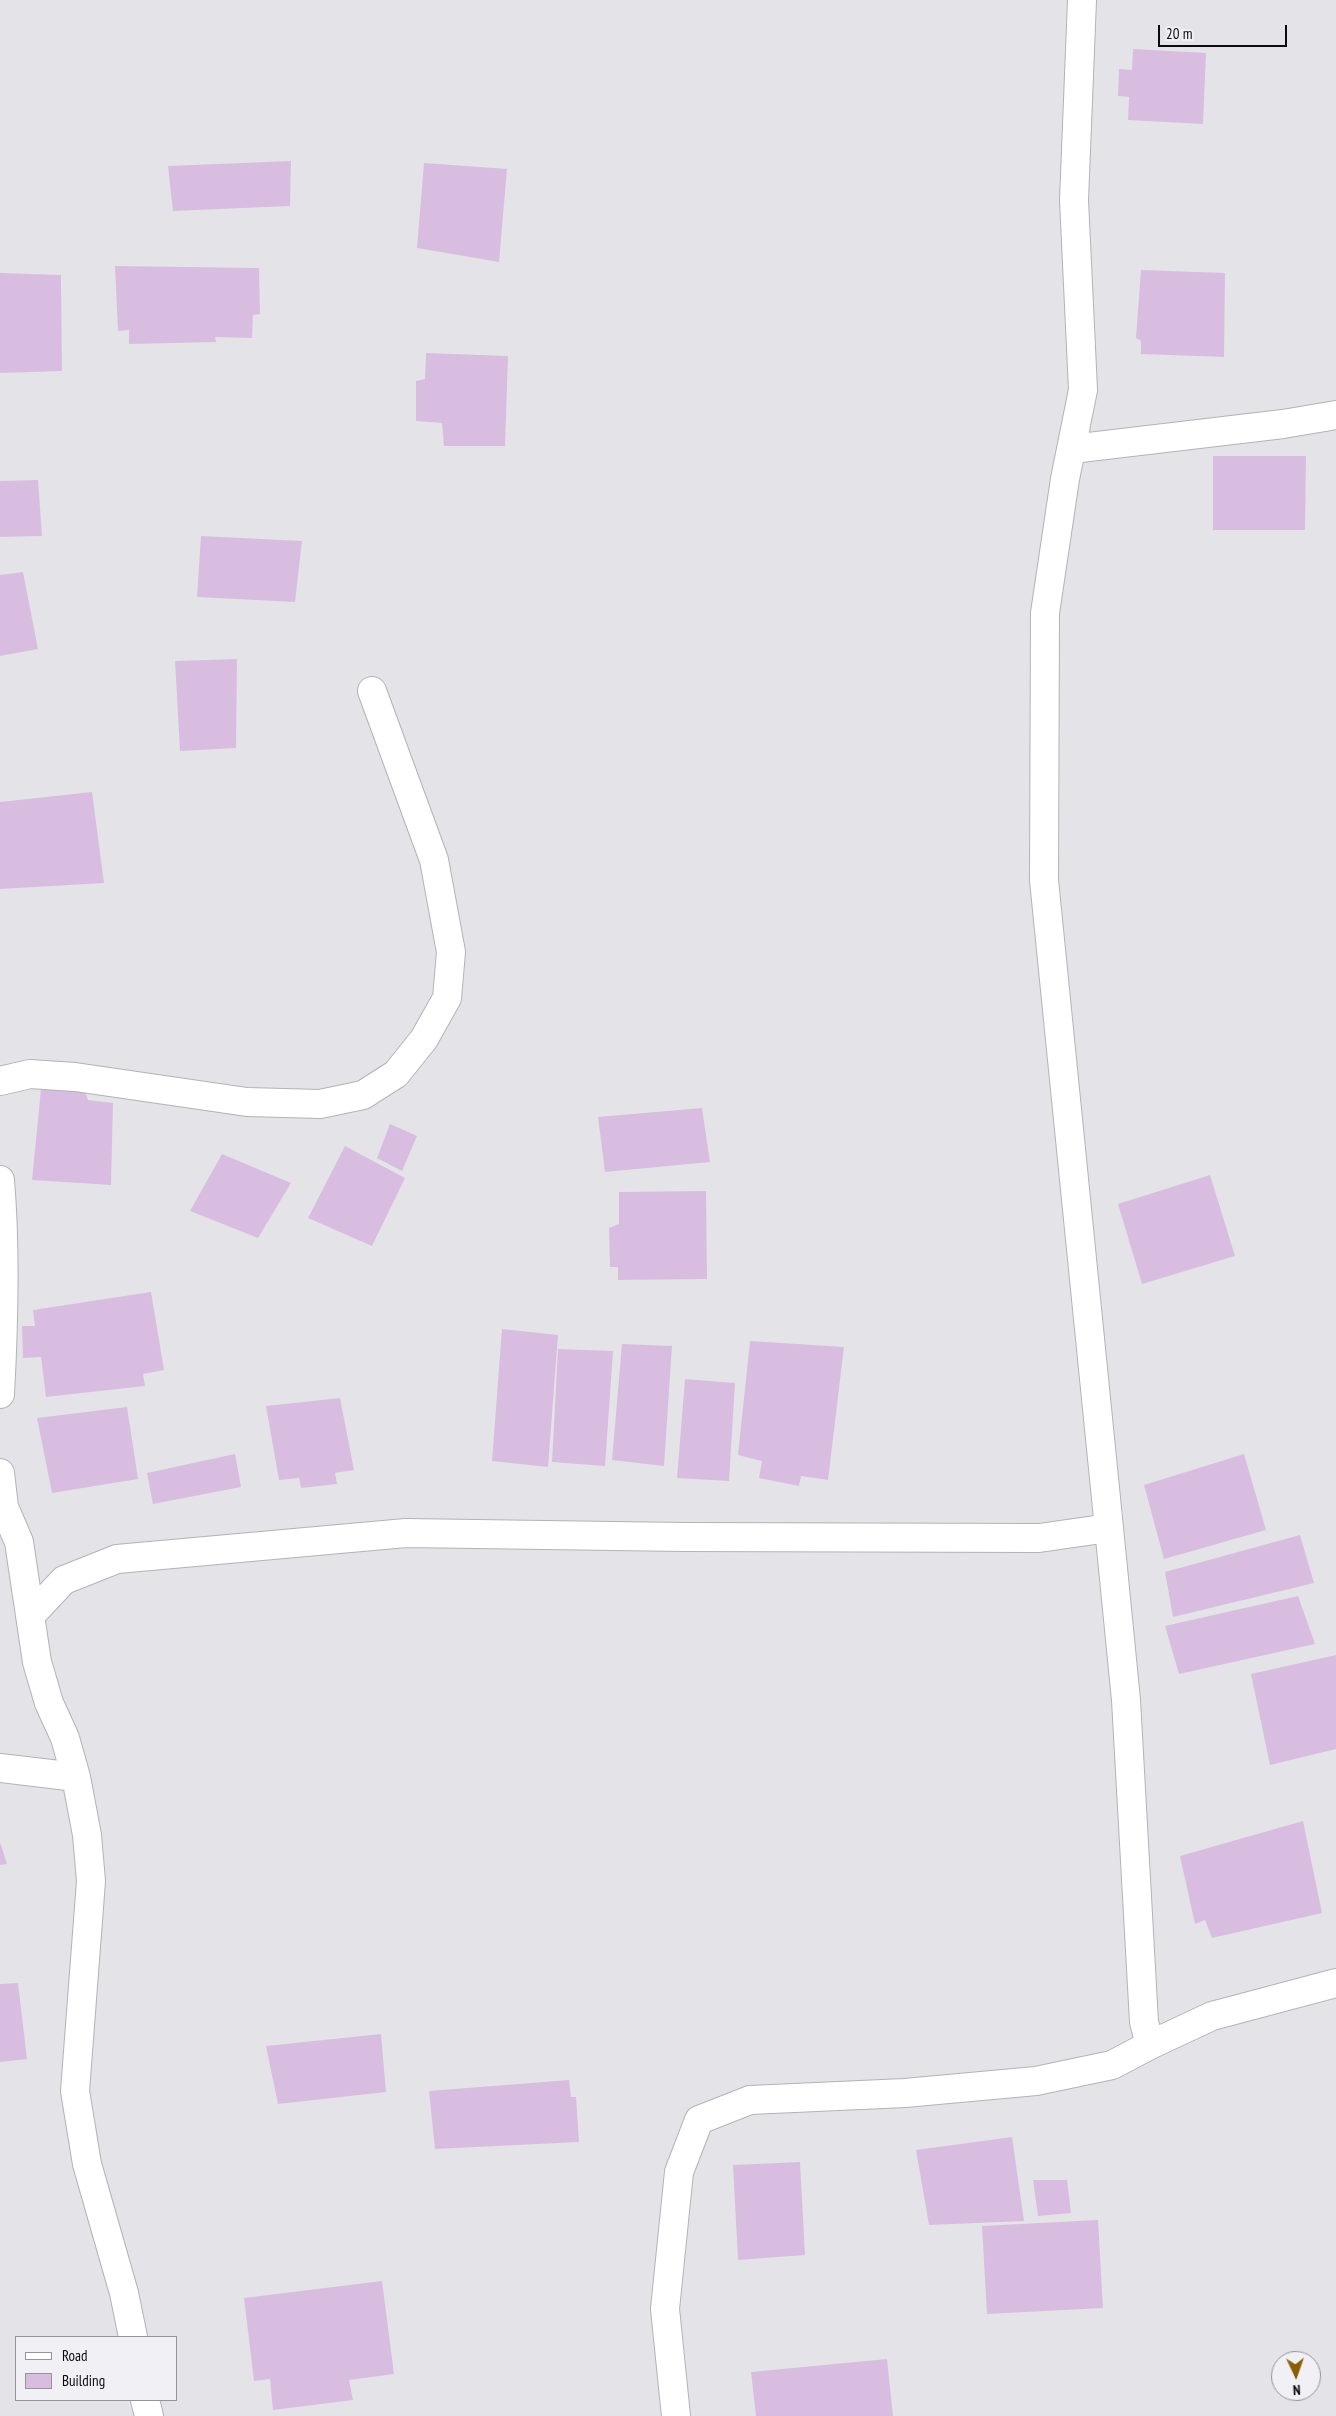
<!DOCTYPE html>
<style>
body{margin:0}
#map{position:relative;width:1336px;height:2416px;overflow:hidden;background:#e4e4e8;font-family:"PT Sans Narrow",sans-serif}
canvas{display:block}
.legend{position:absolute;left:15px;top:2336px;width:162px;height:65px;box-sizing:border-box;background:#f1f1f5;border:1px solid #959598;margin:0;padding:6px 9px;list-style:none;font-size:15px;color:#0b0b0c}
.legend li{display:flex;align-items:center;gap:10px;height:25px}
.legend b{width:25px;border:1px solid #959598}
.north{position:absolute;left:1271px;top:2351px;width:50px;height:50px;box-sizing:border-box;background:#f1f1f5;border:1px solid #959598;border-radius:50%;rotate:177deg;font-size:14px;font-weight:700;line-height:20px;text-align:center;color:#0b0b0c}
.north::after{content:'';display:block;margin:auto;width:18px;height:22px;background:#8d5d06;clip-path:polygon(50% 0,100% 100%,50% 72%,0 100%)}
.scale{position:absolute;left:1158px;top:25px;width:129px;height:22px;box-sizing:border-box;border:2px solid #0b0b0c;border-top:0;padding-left:6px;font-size:15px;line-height:18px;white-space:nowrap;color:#0b0b0c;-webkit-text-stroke:4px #f1f1f5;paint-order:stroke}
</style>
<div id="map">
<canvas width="1336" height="2416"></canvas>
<ul class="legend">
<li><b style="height:6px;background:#fff"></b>Road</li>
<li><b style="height:14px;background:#d9bde1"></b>Building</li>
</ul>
<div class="north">N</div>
<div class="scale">20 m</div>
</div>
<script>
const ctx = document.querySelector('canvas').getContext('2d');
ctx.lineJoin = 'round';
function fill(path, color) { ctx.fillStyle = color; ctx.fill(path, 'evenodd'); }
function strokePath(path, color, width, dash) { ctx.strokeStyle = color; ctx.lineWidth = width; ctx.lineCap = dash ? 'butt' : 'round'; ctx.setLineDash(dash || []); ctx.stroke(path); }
fill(new Path2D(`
 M1133 49 1206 53 1203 124 1128 120 1129 97 1118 96 1119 69 1132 70Z
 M291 161 290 206 173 211 168 166Z
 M424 163 507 169 499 262 417 248Z
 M115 266 259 268 260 314 253 315 252 338 215 337 216 342 129 344V330L118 331Z
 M1141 270 1225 273 1224 357 1141 354V341L1136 338Z
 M0 273 61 275 62 371 0 373Z
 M426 353 508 356 505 446H444L442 423 416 421V381L425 379Z
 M1213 456H1306L1305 530H1213Z
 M38 480 42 536 0 537V481Z
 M201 536 302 541 295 602 197 597Z
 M23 572 38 649 0 656V575Z
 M237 659 236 748 180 751 175 661Z
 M92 792 104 883 0 889V802Z
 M41 1089 85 1091 88 1100 113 1103 111 1185 32 1180Z
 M702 1108 710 1162 605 1172 598 1117Z
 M390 1124 417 1136 402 1171 377 1158Z
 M345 1146 405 1178 372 1246 308 1218Z
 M222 1154 291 1183 258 1238 190 1211Z
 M1210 1175 1235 1256 1142 1284 1118 1204Z
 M706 1191 707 1279 618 1280V1267H610L609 1228 619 1224V1192Z
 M151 1292 164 1370 143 1374 145 1386 46 1397 41 1357 23 1358 22 1326H35L33 1310Z
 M502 1329 558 1335 548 1467 492 1461Z
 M750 1341 844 1347 828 1480 801 1476 799 1486 759 1478 762 1461 738 1455Z
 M622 1344 672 1346 664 1466 612 1460Z
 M558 1349 613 1351 605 1466 552 1462Z
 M685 1379 735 1383 729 1481 677 1478Z
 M340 1398 354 1470 335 1473 337 1484 301 1488 299 1478 279 1480 266 1406Z
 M127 1407 138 1479 52 1493 37 1418Z
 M235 1454 241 1487 153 1504 147 1473Z
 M1244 1454 1266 1530 1164 1559 1144 1485Z
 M1300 1535 1314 1583 1173 1617 1165 1572Z
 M1298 1596 1315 1644 1179 1674 1165 1626Z
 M1336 1655V1749L1270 1765 1251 1674Z
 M1303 1821 1322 1913 1212 1938 1205 1920 1195 1924 1180 1856Z
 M0 1842 7 1864 0 1865Z
 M18 1983 27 2059 0 2062V1984Z
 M381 2034 386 2092 278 2104 266 2046Z
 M569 2080 571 2097H576L579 2142 435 2149 429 2091Z
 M1012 2137 1024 2221 929 2225 916 2150Z
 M800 2162 805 2255 738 2260 733 2165Z
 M1033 2180H1067L1071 2213 1038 2216Z
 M1098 2220 1103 2308 987 2314 982 2226Z
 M382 2281 394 2374 349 2380 353 2400 273 2410 270 2379 254 2381 244 2298Z
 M887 2359 893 2416H756L751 2372Z`), '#d9bde1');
const minor = new Path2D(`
 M1072 449 1283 424 1336 415
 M0 1081 30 1074 75 1077 247 1102 320 1104 363 1095 396 1074 424 1039 447 998 451 952 434 860 372 691
 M0 1180C6 1251 4 1322 0 1394
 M0 1473 4 1507 19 1542 37 1662 49 1703 65 1738 76 1777 87 1835 91 1881 75 2091 87 2164 124 2293 133 2337
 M1109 1528 1126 1700 1144 2022 1150 2045 1212 2016 1336 1983
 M31 1615 64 1580 117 1559 406 1533 683 1537 1039 1538 1109 1528 1044 880 1045 613 1065 479 1083 390 1074 200 1082 0
 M0 1768 76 1777
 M145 2400 149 2416
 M676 2416 665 2309 679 2172 699 2120 750 2100 905 2093 1036 2081 1112 2065 1150 2045`);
strokePath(minor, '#b3b2b6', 30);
strokePath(minor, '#fff', 28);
</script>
